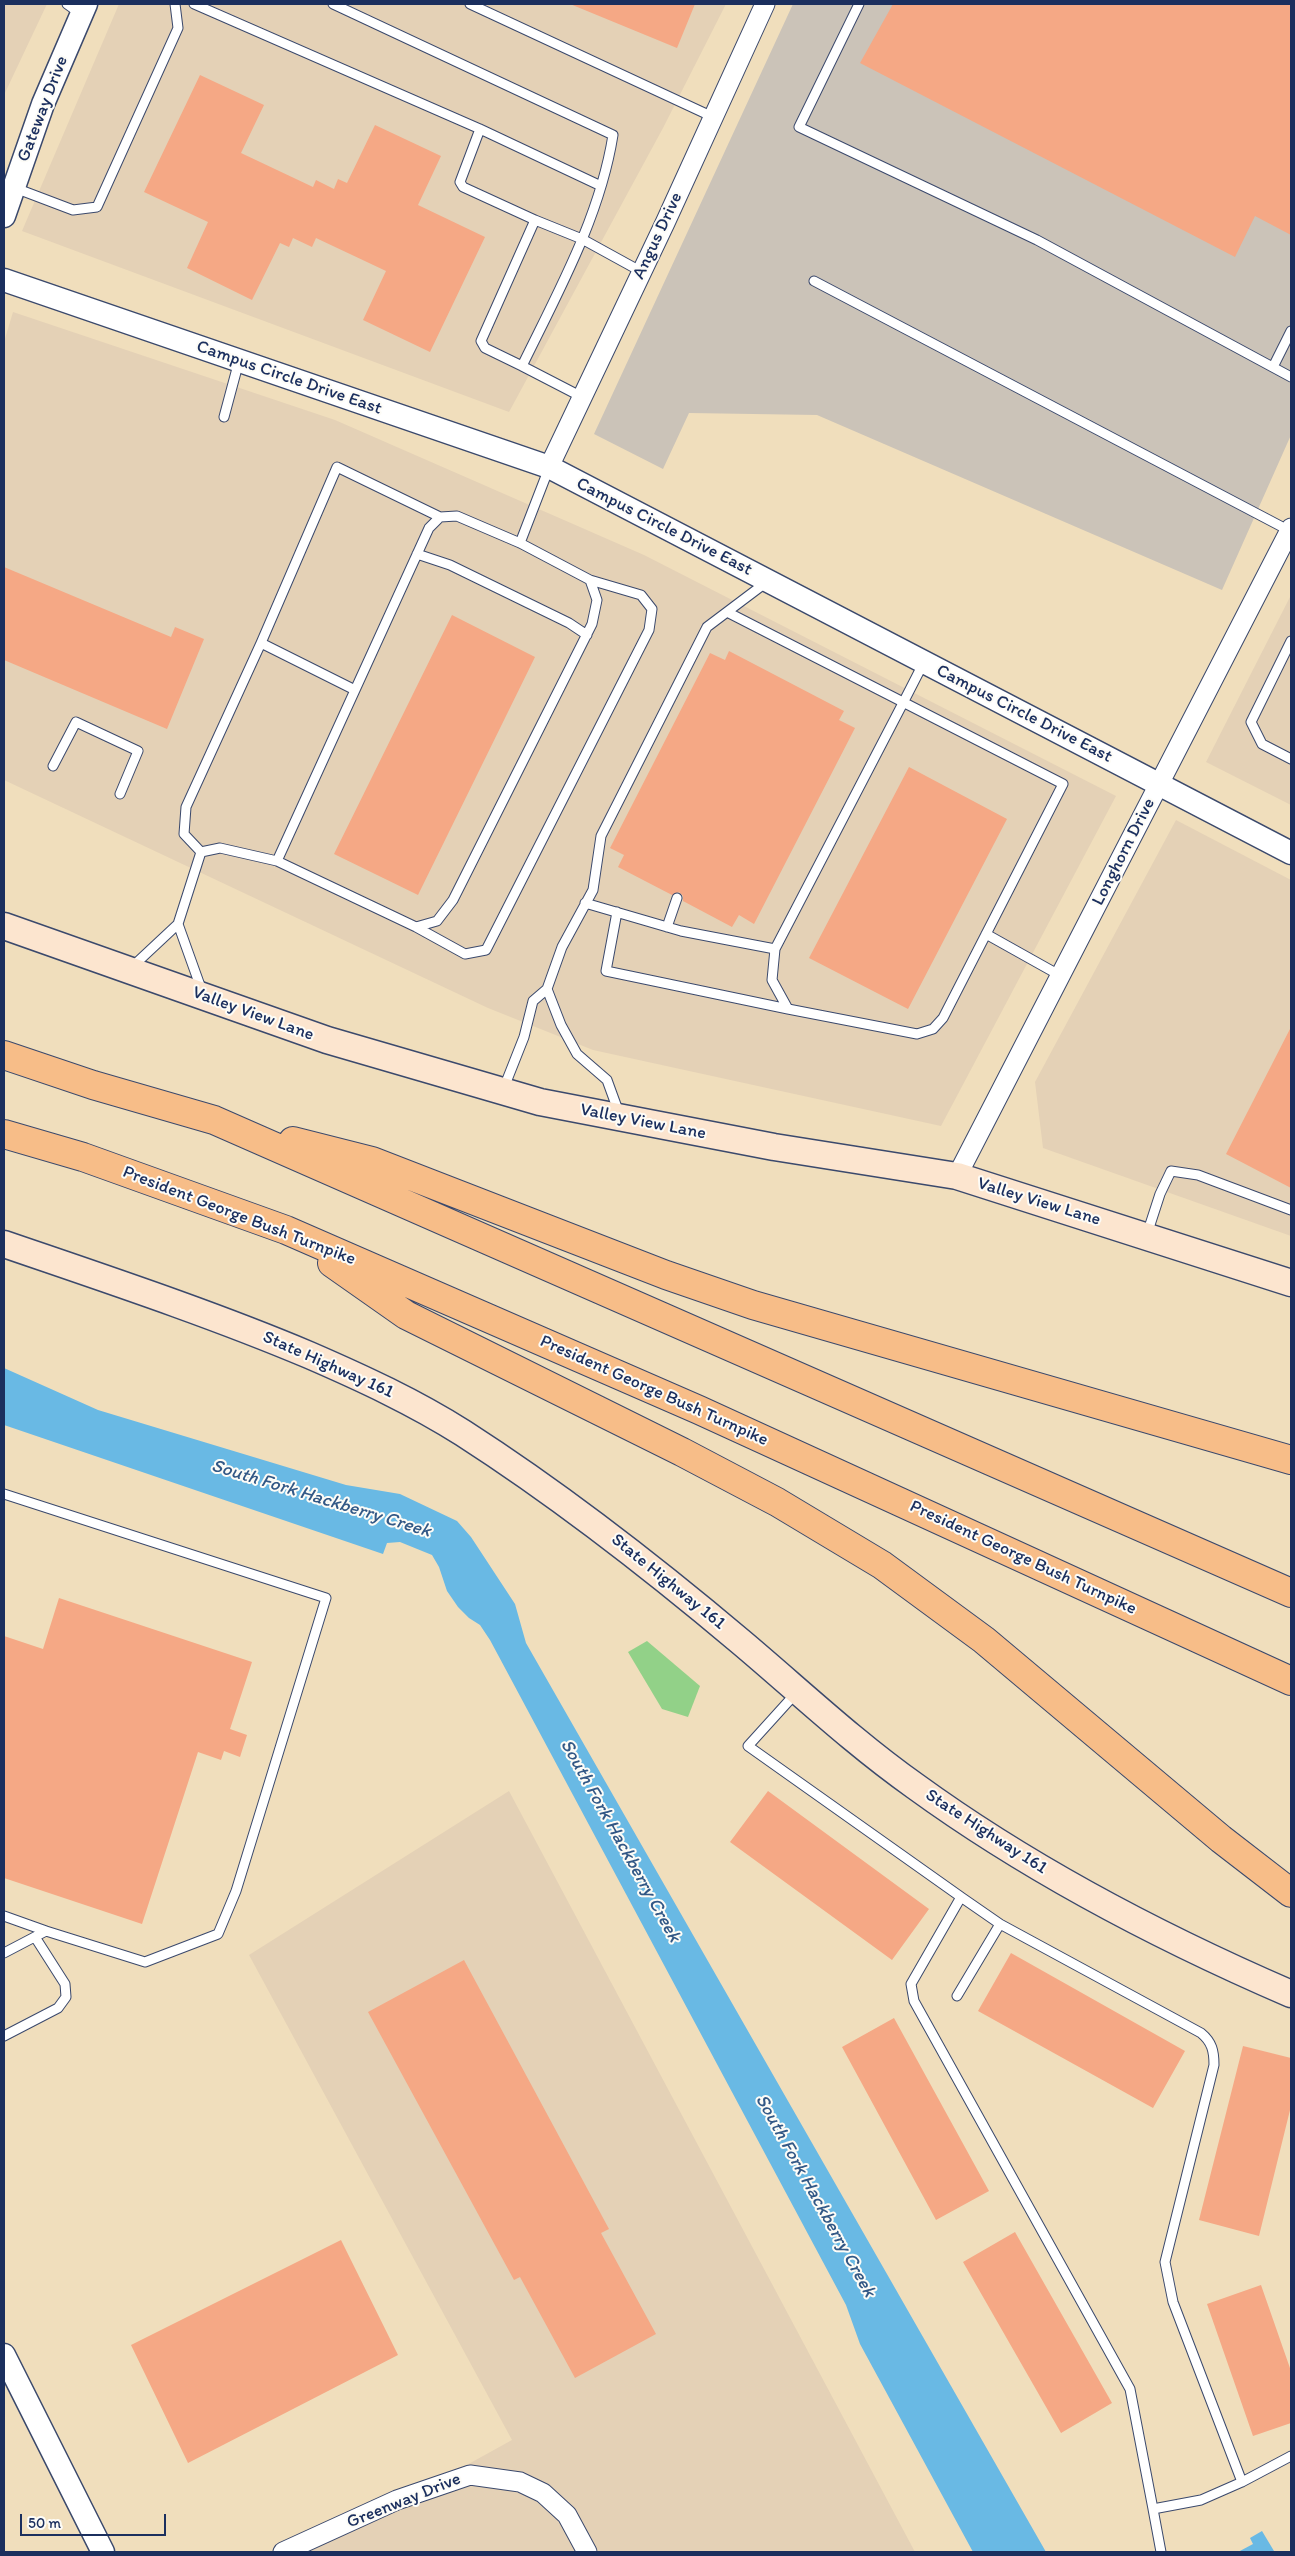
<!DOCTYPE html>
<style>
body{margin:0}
#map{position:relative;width:1295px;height:2556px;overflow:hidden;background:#f0debc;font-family:Itim,sans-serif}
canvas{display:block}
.frame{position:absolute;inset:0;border:5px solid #1b2f5e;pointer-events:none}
.scale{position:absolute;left:20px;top:2514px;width:146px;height:22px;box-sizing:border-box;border:2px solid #1b2f5e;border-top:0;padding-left:6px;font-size:15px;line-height:18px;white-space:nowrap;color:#1b2f5e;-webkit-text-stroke:4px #fdfcf7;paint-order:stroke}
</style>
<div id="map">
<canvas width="1295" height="2556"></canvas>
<div class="frame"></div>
<div class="scale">50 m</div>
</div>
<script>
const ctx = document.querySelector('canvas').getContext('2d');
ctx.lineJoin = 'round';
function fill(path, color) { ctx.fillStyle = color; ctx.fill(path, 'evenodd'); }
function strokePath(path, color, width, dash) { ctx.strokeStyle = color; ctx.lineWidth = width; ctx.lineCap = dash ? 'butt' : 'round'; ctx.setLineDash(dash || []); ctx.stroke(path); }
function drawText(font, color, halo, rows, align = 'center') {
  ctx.font = font + ' Itim,sans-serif'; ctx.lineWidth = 4; ctx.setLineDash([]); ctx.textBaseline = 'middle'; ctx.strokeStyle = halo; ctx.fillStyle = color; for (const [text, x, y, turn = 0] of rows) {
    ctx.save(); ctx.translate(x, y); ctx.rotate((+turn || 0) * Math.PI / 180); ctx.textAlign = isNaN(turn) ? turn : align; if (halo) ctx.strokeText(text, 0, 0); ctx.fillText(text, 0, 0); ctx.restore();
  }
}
fill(new Path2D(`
 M4 4H47L4 95Z
 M119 4H726L663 128 509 412 22 231Z
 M13 312 335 420 644 555 1116 796 941 1126 593 1050 488 1008 4 780V342Z
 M1291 595V805L1206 762Z
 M1176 820 1291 880V1236L1043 1148 1035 1082Z
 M509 1791 915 2552H309L512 2440 249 1955Z`), '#e4d1b6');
fill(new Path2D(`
 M793 4H1291V435L1222 590 817 415 689 413 663 469 594 434Z`), '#cbc3b8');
fill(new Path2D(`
 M647 1641 700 1686 688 1717 662 1709 628 1652Z`), '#92d188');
fill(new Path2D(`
 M4 1368 98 1410 346 1485 400 1494 457 1521 471 1537 515 1604 526 1643 1046 2552H973L860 2344 846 2305 490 1640 480 1625 469 1618 458 1607 447 1591 439 1567 432 1555 400 1542 387 1543 383 1554 4 1425Z
 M1262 2531 1274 2551 1238 2552 1253 2544 1250 2538Z`), '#69b9e4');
fill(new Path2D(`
 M570 4H695L677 48Z
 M893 4H1291V235L1255 216 1235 257 860 63Z
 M200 75 264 105 241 153 313 187 316 180 334 189 338 179 347 183 375 125 441 156 418 205 485 237 430 352 363 320 386 271 316 238 312 247 293 238 289 247 280 243 252 300 187 268 208 222 144 192Z
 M4 567 171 637 175 627 204 639 167 729 4 660Z
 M452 615 535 657 418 895 334 854Z
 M729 651 844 711 839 720 855 728 754 924 739 915 732 927 683 901V896L679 892 672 895 618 867 624 855 610 848 710 653 725 660Z
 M909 767 1007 819 908 1009 809 958Z
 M1291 1027V1188L1226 1154Z
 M59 1598 252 1662 230 1729 247 1735 240 1757 224 1751 221 1760 198 1752 142 1924 4 1878V1636L43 1649Z
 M768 1791 929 1909 892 1960 730 1842Z
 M1011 1953 1185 2051 1153 2108 978 2011Z
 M464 1960 609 2229 601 2233 656 2334 575 2378 520 2277 514 2280 368 2012Z
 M894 2018 989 2191 936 2220 842 2047Z
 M1243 2046 1291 2058V2106L1259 2236 1199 2220Z
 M1015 2232 1112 2403 1061 2433 963 2262Z
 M341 2240 398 2355 188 2463 131 2345Z
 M1261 2285 1291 2371V2423L1253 2436 1207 2304Z`), '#f5a885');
const service = new Path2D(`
 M67 4 81 14
 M194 4 480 129 601 186
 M333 4 613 135C600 217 558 292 522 366L582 397
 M470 4 713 117
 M859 4 799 127 1037 240 1291 377
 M480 129 460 182 463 187 535 220
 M15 188 73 210 97 207 178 28 175 4
 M814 281 1290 531
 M522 366 485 348 481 341 535 220 582 239 642 272
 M1273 367 1291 331
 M224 417 239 361
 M520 543 549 468
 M417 554 450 565 569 623 587 635
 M727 612 1063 784 943 1018 933 1029 917 1034 788 1009 772 980 775 949 903 703 924 662
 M1291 641 1251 722 1262 744 1291 759
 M261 643 355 690
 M53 766 76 722 138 751 120 794
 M201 852 184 834 186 807 261 643 337 467 440 517
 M585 903 681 931 775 949
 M617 912 606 971 788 1009
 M178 924 201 852 220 848 277 861 416 927 437 921 453 900 592 624 597 600 590 580 520 543 457 516 440 517 429 528 277 861
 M416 927 465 954 486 950 649 630 652 609 641 595 590 580
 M667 927 677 898
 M986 934 1061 976
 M132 967 178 924 202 991
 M547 989 561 1025 577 1054 607 1080 619 1113
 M503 1090 524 1037 533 1001 547 989 562 947 593 890 601 836 707 627 768 581
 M1147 1234 1160 1194 1171 1171 1198 1175 1291 1210
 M4 1494 326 1598 236 1891 218 1934 145 1962 46 1931 4 1953
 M796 1693 748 1746 961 1897
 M4 1916 46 1931
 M957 1996 1000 1924
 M4 2036 58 2008 66 1997 65 1984 35 1937
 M1242 2482 1173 2302 1165 2262 1214 2065C1214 2051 1212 2042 1201 2033L1000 1924 961 1897 911 1984 914 2001 1130 2389 1153 2509 1201 2500 1242 2482 1291 2456
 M1153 2509 1161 2552`);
const minor = new Path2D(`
 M549 467 665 223 765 4
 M957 1176 1291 528
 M283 2552 397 2500 470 2475 520 2482 543 2493 567 2515 587 2552`);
const tertiary = new Path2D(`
 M4 216 43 104 86 4
 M4 280 549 467 1291 853
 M4 2355 103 2552`);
const secondary = new Path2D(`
 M4 926 327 1040 540 1102 774 1147 957 1176 1291 1283
 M4 1244C106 1279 209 1313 309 1355 362 1378 414 1402 463 1433 561 1496 652 1567 741 1642 798 1690 854 1743 915 1786 1032 1871 1159 1937 1291 1994`);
const motorway = new Path2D(`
 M4 1055 93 1085 214 1120 1291 1593
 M4 1134 83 1157 286 1230 699 1410 1291 1681
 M293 1141 372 1161 666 1275 753 1305 1291 1460
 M332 1263 406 1315 682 1452 777 1502 882 1565 984 1640 1221 1839 1291 1893`);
strokePath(service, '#3b496c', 11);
strokePath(minor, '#3b496c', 21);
strokePath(tertiary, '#3b496c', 25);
strokePath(secondary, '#3b496c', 29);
strokePath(motorway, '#3b496c', 30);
strokePath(service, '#fff', 9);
strokePath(minor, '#fff', 19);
strokePath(tertiary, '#fff', 22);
strokePath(secondary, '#fce5cf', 26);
strokePath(motorway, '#f7bd88', 28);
drawText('18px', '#1b2f5e', '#fdfcf7', [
 ["Gateway Drive",43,109,-69],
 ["Angus Drive",658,236,-65],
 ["Campus Circle Drive East",289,378,19],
 ["Campus Circle Drive East",664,527,27],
 ["Campus Circle Drive East",1024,714,27],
 ["Longhorn Drive",1124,852,-63],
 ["Valley View Lane",253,1014,20],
 ["Valley View Lane",643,1122,11],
 ["Valley View Lane",1039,1202,17],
 ["President George Bush Turnpike",239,1216,21],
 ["State Highway 161",328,1365,24],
 ["President George Bush Turnpike",654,1391,24],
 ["President George Bush Turnpike",1023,1558,25],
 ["State Highway 161",668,1582,39],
 ["State Highway 161",986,1832,33],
 ["Greenway Drive",404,2501,-22]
]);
drawText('italic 19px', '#325886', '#fdfcf7', [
 ["South Fork Hackberry Creek",321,1499,17],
 ["South Fork Hackberry Creek",620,1841,61],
 ["South Fork Hackberry Creek",815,2196,61]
]);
</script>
